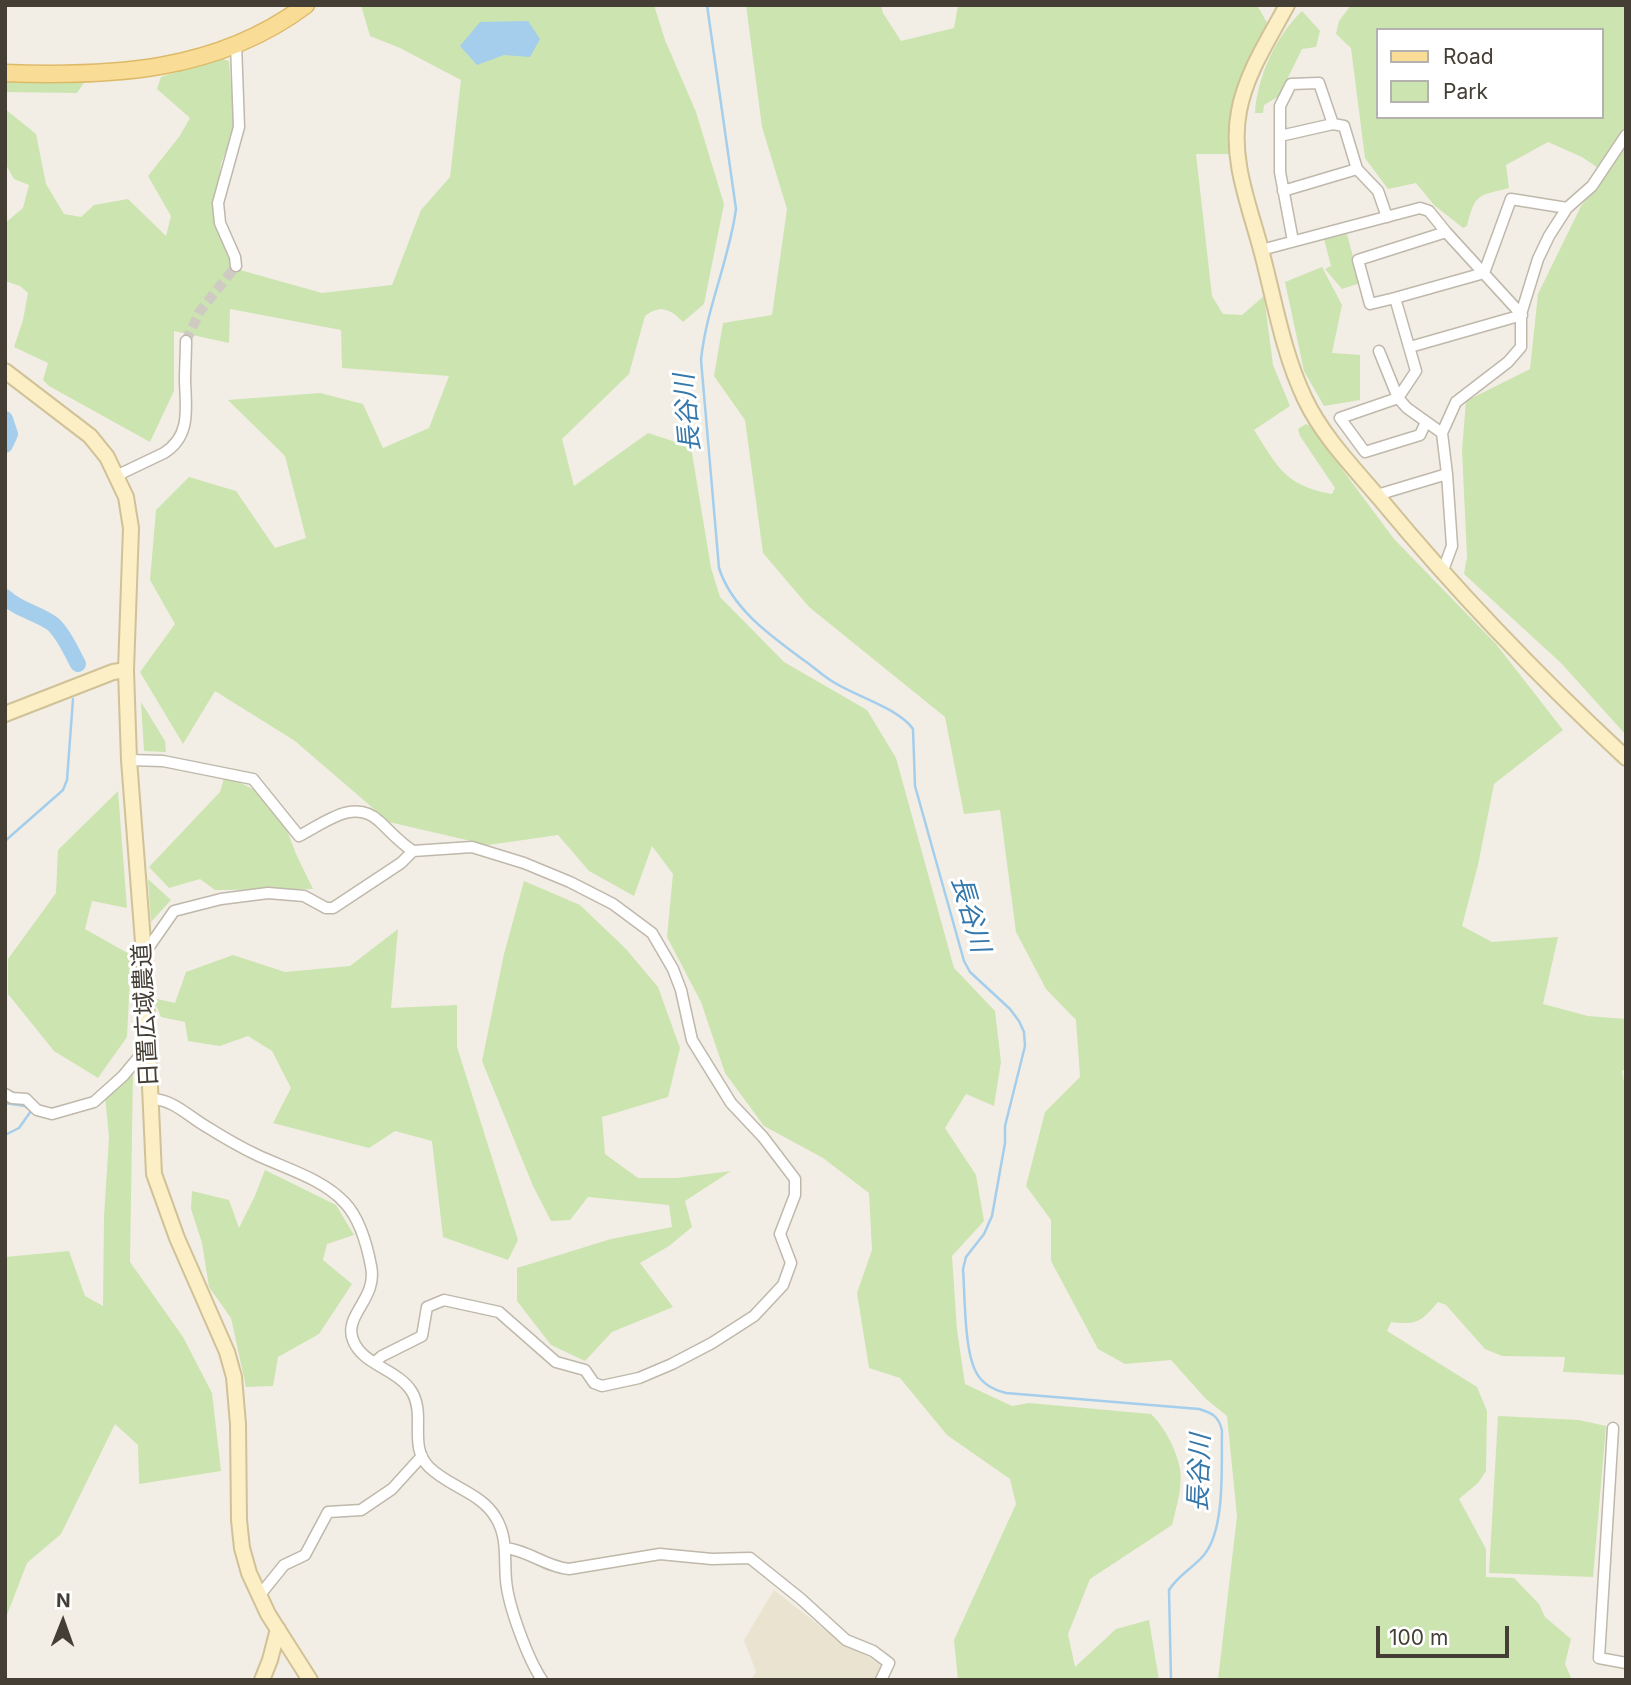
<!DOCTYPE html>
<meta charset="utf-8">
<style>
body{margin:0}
#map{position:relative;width:1631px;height:1685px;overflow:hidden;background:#f2eee5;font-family:Inter,sans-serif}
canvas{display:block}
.frame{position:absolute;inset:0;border:7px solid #443e35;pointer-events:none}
.legend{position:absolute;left:1376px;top:28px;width:228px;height:91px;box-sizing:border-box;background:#fff;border:2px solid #b4b2ae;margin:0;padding:9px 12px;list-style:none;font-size:21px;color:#443e35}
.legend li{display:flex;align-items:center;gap:14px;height:35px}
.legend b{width:35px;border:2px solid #b4b2ae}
.north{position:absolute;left:28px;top:1587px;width:70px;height:70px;-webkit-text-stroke:5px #fff;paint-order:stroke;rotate:1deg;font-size:19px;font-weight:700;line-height:28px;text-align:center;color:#443e35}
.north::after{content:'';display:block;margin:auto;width:24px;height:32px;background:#443e35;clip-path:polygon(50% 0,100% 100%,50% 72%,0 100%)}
.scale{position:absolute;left:1376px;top:1626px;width:133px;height:32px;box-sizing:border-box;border:4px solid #443e35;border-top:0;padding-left:9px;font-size:21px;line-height:24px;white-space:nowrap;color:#443e35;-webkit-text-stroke:5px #fff;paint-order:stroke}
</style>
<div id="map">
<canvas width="1631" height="1685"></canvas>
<div class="frame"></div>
<ul class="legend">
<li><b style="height:9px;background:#f9dd97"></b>Road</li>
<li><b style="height:19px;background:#cce4b0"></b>Park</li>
</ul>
<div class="north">N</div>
<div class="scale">100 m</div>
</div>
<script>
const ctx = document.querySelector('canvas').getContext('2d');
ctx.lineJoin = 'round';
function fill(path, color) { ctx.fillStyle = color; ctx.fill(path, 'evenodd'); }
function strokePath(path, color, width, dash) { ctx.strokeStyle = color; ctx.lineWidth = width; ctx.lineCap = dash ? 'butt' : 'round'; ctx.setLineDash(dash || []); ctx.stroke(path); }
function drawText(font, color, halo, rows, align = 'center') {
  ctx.font = font + ' Inter,"Noto Sans JP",sans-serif'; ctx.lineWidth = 6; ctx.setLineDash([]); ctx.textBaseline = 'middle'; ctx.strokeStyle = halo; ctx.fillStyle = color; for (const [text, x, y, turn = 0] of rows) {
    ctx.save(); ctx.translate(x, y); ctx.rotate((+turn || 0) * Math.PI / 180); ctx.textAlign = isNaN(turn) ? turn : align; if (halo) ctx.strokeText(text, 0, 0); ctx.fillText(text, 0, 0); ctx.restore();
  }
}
fill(new Path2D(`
 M774 1590 820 1626 881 1665 875 1680H751L756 1672 744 1640Z`), '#eae3d0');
fill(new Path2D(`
 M361 5H654L665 40 696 112 724 204 704 304 683 322C671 309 660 304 645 316L629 374 562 439 574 486 648 433 691 447 711 568 720 597 784 662 867 710 896 758 954 968 995 1011 1001 1062 994 1106 966 1094 945 1128 976 1175 984 1221 952 1256 957 1330 965 1384 1012 1406 1029 1403 1151 1414C1164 1426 1177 1451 1180 1469 1183 1487 1176 1508 1172 1525L1090 1579 1068 1634 1075 1667 1116 1629 1149 1620 1159 1680H958L954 1640 1016 1504 1010 1479 947 1435 900 1378 869 1368 857 1293 872 1250 869 1193 823 1158 764 1126 725 1073 701 1002 667 937 673 874 652 846 634 896 589 871 558 835 488 845 389 822 295 741 215 691 183 744 140 672 175 624 150 580 156 510 189 477 236 491 275 548 306 538 285 456 228 400 320 393 363 404 383 448 429 428 449 376 342 368 341 330 230 309 229 343 174 331V391L150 442 49 386 43 380 48 363 14 347 23 320 28 293 20 286 5 281V223L23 208 29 185 14 179 5 163V109L36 134 46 184 64 214 81 217 94 205 128 199 166 236 171 216 148 176 179 137 190 118 157 89 161 77 220 58 229 61 235 130 221 163 215 217 233 268 322 293 392 285 421 210 450 177 461 80 400 48 370 36Z
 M746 5H881L883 13 901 41 954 28 958 5H1257L1269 26 1231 154H1196L1212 296 1223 314 1242 315 1264 296 1273 365 1290 406 1254 430C1278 467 1285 486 1332 494L1335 488 1300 436 1298 429 1306 424 1310 426 1394 539 1496 644 1563 730 1494 784 1478 865 1462 926 1492 942 1558 937 1543 1004 1588 1016 1626 1019V1069L1622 1071 1626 1092V1375L1563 1372 1565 1357 1502 1356 1485 1349 1446 1305 1438 1302C1421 1322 1417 1325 1391 1322L1387 1331 1477 1387 1487 1411 1486 1471 1478 1483 1459 1499 1486 1549V1577L1514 1578 1539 1604 1545 1617 1571 1639 1565 1664 1572 1680H1218L1237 1516 1227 1416 1206 1399 1171 1360 1125 1364 1098 1349 1051 1261V1220L1026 1186 1045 1112 1080 1077 1076 1020 1046 989 1016 932 1000 810 964 814 945 717 809 607 763 553 745 420 714 376 723 323 772 315 787 209 762 127Z
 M1351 5H1626V735L1561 663 1464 574 1467 557 1462 450 1466 401 1530 369 1538 294 1581 206 1607 174 1582 157 1548 142 1506 165 1509 188C1478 196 1475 193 1467 226L1463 228 1434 205 1416 183 1388 189 1365 158 1351 48 1336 34 1339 21ZM1377 30H1601V117H1377Z
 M1302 11 1320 31 1316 47 1302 49 1279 96 1264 105 1263 113H1255C1257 77 1276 36 1302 11Z
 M5 80 85 81 77 93 5 92Z
 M1347 234 1360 283 1342 289 1325 269 1331 266 1324 239Z
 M1322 267 1342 305 1332 353 1360 355V400L1324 406 1304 371 1285 282Z
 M141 702 165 741 166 752 144 751Z
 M225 775 276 801 296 854 313 889 215 890 200 879 169 888 149 867 220 792Z
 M118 791 127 908 92 901 85 929 131 955 127 1037 98 1078 54 1051 8 994V959L56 893 58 850Z
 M148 879 171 900 151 922Z
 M524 881 580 905 626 949 658 987 680 1048 668 1097 602 1117 605 1154 638 1178H677L731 1171 685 1201 692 1227 669 1246 640 1263 673 1307 612 1332 585 1361 551 1345 517 1301V1268L611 1239 672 1227 669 1205 588 1197 570 1220 551 1221 533 1186 482 1061 504 954Z
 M398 929 391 1008 457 1005V1047L518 1240 508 1260 443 1237 432 1141 395 1131 369 1148 273 1123 291 1088 272 1051 248 1036 220 1046 188 1041 185 1022 161 1017 153 998 175 1003 186 972 233 955 285 972 350 966Z
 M133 1071 130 1262 183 1337 212 1393 221 1471 139 1484 138 1445 115 1424 61 1534 27 1563 7 1615 5 1257 69 1251 85 1296 103 1306 104 1217 109 1137 105 1096Z
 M265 1170 336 1205 354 1235 327 1244 323 1260 352 1284 319 1334 278 1357 273 1386 246 1387 231 1318 209 1287 202 1243 191 1209 192 1191 229 1200 239 1228 254 1198Z
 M1498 1416 1579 1420 1606 1426 1593 1577 1489 1573Z`), '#cce4b0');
fill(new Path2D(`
 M528 21 540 39 530 57 504 55 477 65 460 46 480 22Z`), '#a4ceec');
strokePath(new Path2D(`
 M707 5 736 209C729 261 706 309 701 360L719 568C732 609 771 636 805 661 815 668 824 677 835 683 858 697 898 708 913 729L915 786 964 961 970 972 1010 1009 1019 1021 1024 1032 1025 1046 1005 1126V1143L992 1216 984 1234 966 1257 963 1269C965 1295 964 1350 976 1372 982 1384 994 1390 1006 1393L1199 1409C1212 1413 1219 1416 1222 1431 1221 1465 1226 1528 1204 1555 1193 1568 1178 1575 1169 1590L1171 1680
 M5 841 63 790 67 780 73 699
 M5 1103 25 1106 31 1111 19 1128 5 1135`), '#a4ceec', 2.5);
strokePath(new Path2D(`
 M5 419 10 434 5 445
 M5 597C19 611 40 613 54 625 65 636 71 651 78 664`), '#a4ceec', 16);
strokePath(new Path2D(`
 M186 341 200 311 236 266`), '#cfcbc2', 10, [10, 5]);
const street = new Path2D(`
 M236 44 239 127 218 203 220 223 235 257 236 266
 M1280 136 1333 124
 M1283 191 1357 169
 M1293 241 1280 172V106L1291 84 1319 83 1333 124 1344 126 1357 169 1378 191 1387 217
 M1261 250 1420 208 1429 211 1446 232 1521 314
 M1395 298 1484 273 1511 199 1567 208
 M1410 347 1522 315
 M1379 351 1398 398 1340 418 1365 452 1420 435 1426 422
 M1442 433 1407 408 1398 398 1416 371 1395 298 1370 304 1358 260 1446 232
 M118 475 164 453C191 436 186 409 185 381 185 368 186 354 186 341
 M1377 495 1447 474
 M1442 573 1452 546 1447 474 1442 433 1456 402 1508 362 1521 347V314L1538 259 1549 236 1567 208 1592 186 1626 135
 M129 760 163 761 253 779 299 836C323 824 354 797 379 821 391 832 399 842 413 851
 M144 954 174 911 221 899 268 893 304 896 326 908H333L401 863 413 851 472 847 524 863 570 882 613 904 652 933 673 969 681 990 692 1040 731 1103 763 1137 795 1179V1195L780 1234 791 1263 783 1285 754 1316 712 1343 672 1364 639 1378 602 1386 594 1383 585 1370 556 1362 499 1312 444 1300 427 1307 422 1336 382 1356 375 1362
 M5 1094 12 1098 26 1099 37 1110 52 1114 94 1102 123 1076 149 1045
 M151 1099C173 1099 188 1116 207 1127 223 1137 240 1147 257 1155 287 1169 323 1179 345 1203 360 1219 367 1245 371 1266 378 1299 343 1315 353 1340 362 1365 398 1369 412 1392 426 1416 408 1446 429 1467 449 1487 482 1493 496 1518 508 1538 504 1559 506 1580 508 1606 528 1659 542 1680
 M1613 1428 1599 1658 1626 1663
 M505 1548C528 1550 546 1567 569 1569L660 1554 712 1559 750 1558 801 1599 846 1640 873 1651 889 1663 881 1680
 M259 1596 284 1565 305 1555 328 1512 361 1510 392 1489 422 1456`);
const secondary = new Path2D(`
 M1287 5C1269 39 1246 73 1239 111 1230 158 1248 202 1260 246 1274 297 1282 351 1305 399 1323 437 1354 468 1381 500 1457 592 1539 677 1626 758
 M5 371 90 436 107 457 126 497 131 528 126 670 129 760 144 955 154 1174 177 1238 227 1352 234 1377 238 1424 239 1520 242 1548 249 1573 268 1614 310 1680
 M5 714 113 672 126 670
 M262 1680 270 1660 278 1629`);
const primary = new Path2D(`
 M5 73C111 77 217 72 306 5`);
strokePath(street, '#bfb8ab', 13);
strokePath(secondary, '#d0c197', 18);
strokePath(primary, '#ddba68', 19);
strokePath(street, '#fff', 10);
strokePath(secondary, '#fcefc5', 14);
strokePath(primary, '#f9dd97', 16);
drawText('24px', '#443e35', '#fff', [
 ["日置広域農道",146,1015,-93]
]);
drawText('italic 26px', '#3477aa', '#fff', [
 ["長谷川",688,413,-95],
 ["長谷川",970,914,74],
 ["長谷川",1200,1473,-88]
]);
</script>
